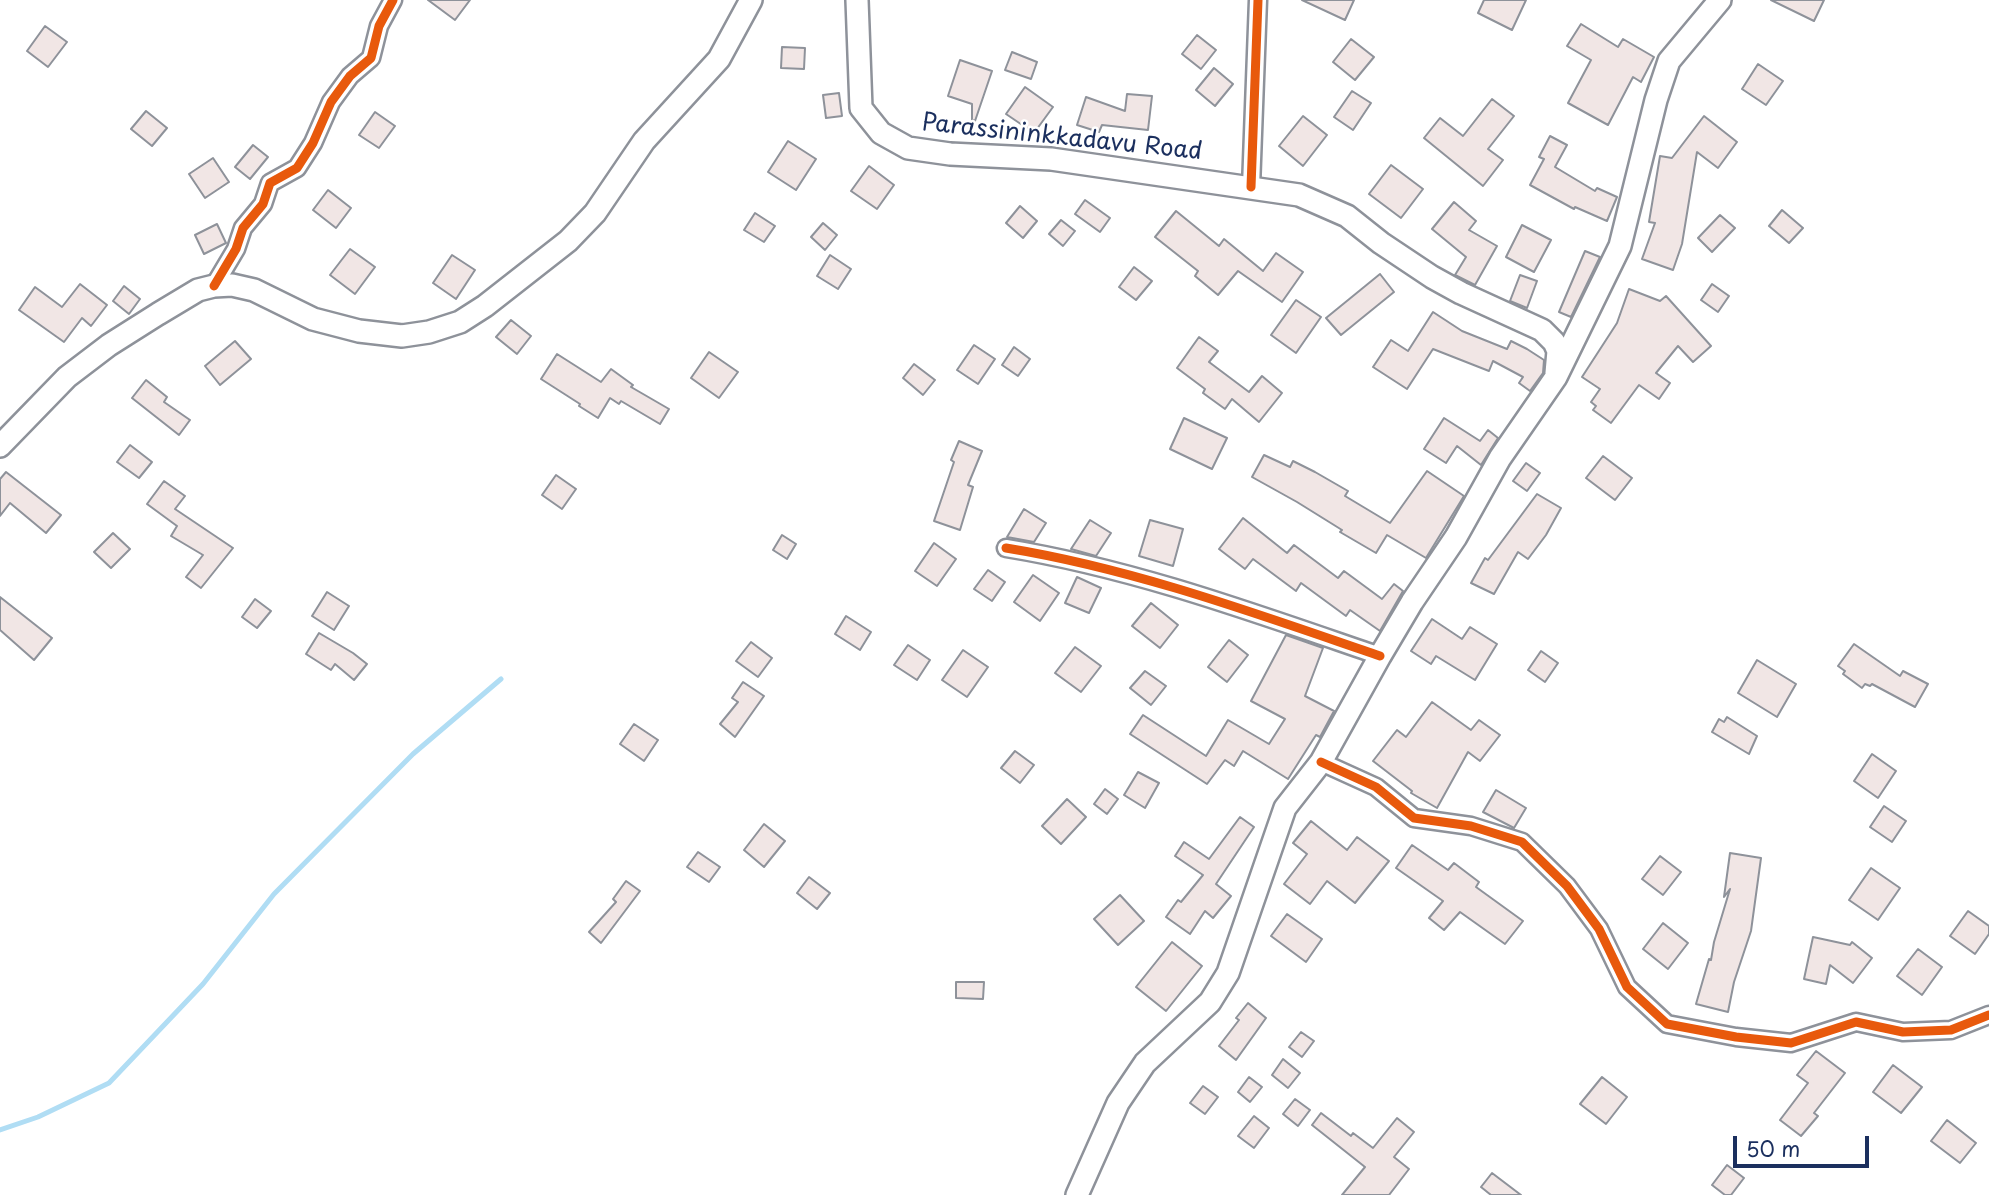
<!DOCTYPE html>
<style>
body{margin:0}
#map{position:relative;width:1989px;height:1195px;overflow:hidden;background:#fff;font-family:"Playpen Sans",sans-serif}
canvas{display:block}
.scale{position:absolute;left:1733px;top:1136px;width:136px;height:32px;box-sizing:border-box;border:4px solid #1b2f5e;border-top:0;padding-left:9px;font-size:21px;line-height:24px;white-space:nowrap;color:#1b2f5e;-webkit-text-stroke:5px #fff;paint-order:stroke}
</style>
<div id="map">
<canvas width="1989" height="1195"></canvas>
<div class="scale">50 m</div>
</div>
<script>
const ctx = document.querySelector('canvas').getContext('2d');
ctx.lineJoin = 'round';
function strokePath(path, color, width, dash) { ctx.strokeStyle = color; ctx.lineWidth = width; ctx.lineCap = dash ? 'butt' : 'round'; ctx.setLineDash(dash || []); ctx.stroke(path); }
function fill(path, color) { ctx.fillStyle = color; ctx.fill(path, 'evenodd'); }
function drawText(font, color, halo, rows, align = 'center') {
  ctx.font = font + ' "Playpen Sans",sans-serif'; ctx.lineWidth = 5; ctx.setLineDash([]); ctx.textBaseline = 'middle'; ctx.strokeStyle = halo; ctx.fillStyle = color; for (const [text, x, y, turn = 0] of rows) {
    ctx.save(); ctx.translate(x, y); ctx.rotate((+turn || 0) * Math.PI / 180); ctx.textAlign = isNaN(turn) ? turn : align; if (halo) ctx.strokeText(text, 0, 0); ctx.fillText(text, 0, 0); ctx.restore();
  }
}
strokePath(new Path2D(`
 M0 1130 38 1117 109 1083 203 984 274 894 413 754 501 679`), '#b0ddf4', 5);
const building = new Path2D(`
 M428 0H470L455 20Z
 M1302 0H1354L1345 20Z
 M1484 0H1526L1512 30 1478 13Z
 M1771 0H1824L1814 21Z
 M1581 24 1618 47 1623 39 1654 57 1641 82 1633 77 1608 125 1568 103 1591 60 1567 46Z
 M45 26 67 42 48 67 27 51Z
 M1197 35 1216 50 1201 69 1182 54Z
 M1351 39 1374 57 1355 80 1333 62Z
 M782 47 805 48 804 69 781 68Z
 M1012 52 1037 62 1031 79 1005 70Z
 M960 60 992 71 975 121 972 120V104L948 96Z
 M1758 64 1783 81 1766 105 1742 89Z
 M1214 68 1233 84 1215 106 1196 90Z
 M1025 87 1053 107 1034 133 1006 114Z
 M1352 91 1371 103 1353 130 1334 117Z
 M839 93 842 116 826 118 823 95Z
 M1127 94 1152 96 1148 130 1102 125 1099 132 1077 125 1086 97 1125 111Z
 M1492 99 1514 116 1488 149 1503 160 1483 186 1424 138 1440 118 1463 136Z
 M146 111 167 128 152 146 131 129Z
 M375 112 395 126 379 148 359 135Z
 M1303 116 1327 135 1303 166 1279 146Z
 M1704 116 1737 142 1718 168 1697 152 1682 244 1673 270 1642 259 1655 223 1649 222 1660 156 1672 158Z
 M1550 136 1567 145 1555 167 1595 191 1597 188 1617 197 1607 221 1575 207 1574 209 1530 185 1544 159 1539 157Z
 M788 141 816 159 796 190 768 172Z
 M253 145 268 157 250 179 235 167Z
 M213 158 229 182 205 198 189 174Z
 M1391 165 1423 189 1401 218 1369 194Z
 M869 166 894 185 877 209 851 191Z
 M328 190 351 208 336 228 313 210Z
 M1085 200 1110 218 1100 232 1075 214Z
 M1454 202 1476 221 1469 230 1497 246 1475 285 1455 275 1466 257 1432 229Z
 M1020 206 1037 221 1023 238 1006 223Z
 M1782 210 1803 228 1789 243 1769 226Z
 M1176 211 1219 246 1224 239 1263 271 1276 253 1303 272 1282 302 1238 271 1218 295 1195 276 1198 271 1155 237Z
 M755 213 775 226 764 242 744 230Z
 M1720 215 1735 228 1712 252 1698 238Z
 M1061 220 1075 231 1063 246 1049 234Z
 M823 223 837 235 825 250 811 237Z
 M217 224 226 243 204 254 195 235Z
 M1522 225 1551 240 1534 272 1506 257Z
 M350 249 375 267 355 294 330 275Z
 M1585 251 1600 257 1571 317 1559 312Z
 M452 255 475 270 456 299 433 283Z
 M830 255 851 269 838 289 817 276Z
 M1134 267 1152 281 1136 300 1119 287Z
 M1380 274 1394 292 1341 335 1326 318Z
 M1520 275 1537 281 1527 308 1510 301Z
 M80 284 107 305 91 326 82 318 64 342 19 310 35 287 62 307Z
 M1712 284 1729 296 1718 312 1701 300Z
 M124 286 140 299 129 314 113 301Z
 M1629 289 1660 301 1666 296 1711 346 1693 362 1678 346 1656 373 1670 383 1659 399 1639 385 1611 423 1593 410 1596 406 1591 402 1600 389 1582 377 1617 323Z
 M1296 300 1321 317 1296 353 1271 335Z
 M1433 312 1462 331 1507 349 1511 341 1527 349 1544 360 1543 373 1530 391 1519 383 1523 377 1493 361 1489 371 1433 349 1407 389 1373 367 1391 340 1408 351Z
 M511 320 531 336 517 354 496 337Z
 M1199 337 1218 351 1209 362 1249 392 1262 376 1282 393 1259 422 1232 399 1225 409 1203 393 1205 389 1177 368Z
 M235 341 251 359 220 385 205 366Z
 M974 345 995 359 978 384 957 370Z
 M1014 347 1030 359 1018 376 1002 365Z
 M709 352 738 372 719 398 691 378Z
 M557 354 601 382 611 369 633 385 631 387 669 409 660 424 621 401 619 404 610 398 598 418 579 406 580 404 541 379Z
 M914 364 935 380 923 395 903 378Z
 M146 380 167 397 164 402 190 420 179 435 132 398Z
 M1184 418 1227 438 1212 469 1170 449Z
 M1444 418 1480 441 1488 430 1498 438 1481 465 1457 446 1446 463 1424 449Z
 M959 441 982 451 968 485 973 487 960 530 934 521 954 462 951 460Z
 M130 445 152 462 139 478 117 462Z
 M1264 455 1290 467 1293 461 1315 472 1348 491 1345 496 1390 523 1427 471 1464 496 1426 558 1387 535 1376 553 1340 532 1342 530 1297 502 1252 477Z
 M1603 456 1632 478 1615 500 1586 478Z
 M1526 463 1540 473 1527 491 1513 481Z
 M6 472 61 515 46 533 10 503 0 516V479Z
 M556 475 576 489 562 509 542 495Z
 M164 481 185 496 175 509 233 548 201 588 186 577 203 555 171 536 177 526 147 504Z
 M1537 494 1561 508 1546 535 1528 559 1518 552 1494 594 1471 583 1485 558 1488 560Z
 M1024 509 1046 523 1034 542 1007 537Z
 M1243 518 1287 553 1294 545 1338 578 1344 571 1382 599 1394 584 1403 591 1380 631 1350 610 1346 616 1301 583 1296 591 1253 559 1245 569 1219 549Z
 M1090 520 1111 533 1096 556 1071 549Z
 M1150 520 1183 529 1173 566 1139 556Z
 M113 533 130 549 111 568 94 552Z
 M782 535 796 544 787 559 773 550Z
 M934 543 956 559 937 586 915 571Z
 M988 570 1005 582 992 601 974 589Z
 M1033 575 1059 593 1040 621 1014 602Z
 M1077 577 1101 588 1089 613 1065 603Z
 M327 592 349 606 334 630 312 616Z
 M0 597 52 638 34 660 0 630Z
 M255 599 271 611 257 628 242 617Z
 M1151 603 1178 625 1160 648 1132 626Z
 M846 616 871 632 860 650 835 634Z
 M1432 619 1462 639 1470 627 1497 644 1475 680 1436 656 1431 664 1411 651Z
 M319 633 353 653 367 664 354 680 335 664 331 670 306 654Z
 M1286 635 1323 648 1305 696 1334 711 1320 737 1316 735 1288 779 1243 751 1234 766 1225 760 1207 784 1130 734 1143 715 1206 756 1228 720 1269 744 1285 719 1251 701Z
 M1229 640 1248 655 1227 682 1208 667Z
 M751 642 772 658 758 677 736 661Z
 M1854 644 1900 676 1903 671 1928 684 1915 707 1872 684 1870 686 1865 684 1862 688 1843 674 1845 671 1838 666Z
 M908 645 930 660 917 680 894 665Z
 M1075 647 1101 666 1081 692 1055 673Z
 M963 650 988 667 967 697 942 680Z
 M1541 651 1558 663 1545 682 1528 670Z
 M1757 660 1796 684 1777 717 1738 693Z
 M1145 671 1166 686 1151 705 1130 688Z
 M743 682 764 696 735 737 720 724 738 702 732 698Z
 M1432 702 1471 730 1479 720 1500 735 1480 761 1468 752 1437 808 1411 793 1412 791 1373 761 1397 730 1406 737Z
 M1727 717 1757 736 1749 754 1712 732 1719 719 1724 722Z
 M634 724 658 740 644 761 620 744Z
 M1015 751 1034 765 1020 783 1001 768Z
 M1872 754 1896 771 1878 798 1854 781Z
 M1138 772 1159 783 1145 808 1124 795Z
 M1105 789 1118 799 1107 814 1094 804Z
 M1496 790 1526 808 1514 828 1483 812Z
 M1067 799 1086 817 1061 844 1042 826Z
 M1884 806 1906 821 1892 842 1870 827Z
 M1240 817 1254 827 1216 884 1231 896 1213 918 1205 911 1190 934 1166 917 1178 900 1181 902 1203 875 1175 856 1184 842 1209 859Z
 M1311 821 1347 850 1357 837 1389 861 1355 903 1327 881 1310 904 1284 884 1307 854 1293 843Z
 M764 824 785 841 764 867 744 850Z
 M1412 845 1448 870 1454 863 1479 882 1476 887 1523 921 1505 944 1460 912 1444 930 1429 918 1443 901 1396 868Z
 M698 852 720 867 709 882 687 867Z
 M1730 853 1761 858 1751 931 1734 982 1728 1012 1696 1004 1709 959 1711 960 1714 942 1730 889 1724 897Z
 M1660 856 1681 872 1663 895 1642 879Z
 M1871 868 1900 888 1878 920 1849 900Z
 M809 877 830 893 817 909 797 893Z
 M626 881 640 891 601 943 589 932 616 902 613 899Z
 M1120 895 1144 921 1118 945 1094 919Z
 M1968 911 1989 926V934L1975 954 1950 936Z
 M1287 914 1322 939 1306 962 1271 936Z
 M1663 923 1688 943 1668 969 1643 949Z
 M1813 937 1850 945 1852 942 1872 958 1853 983 1830 965 1826 984 1804 979Z
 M1172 942 1202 966 1166 1011 1136 987Z
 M1918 949 1942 967 1922 995 1897 976Z
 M956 982H984L983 999 956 998Z
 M1248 1003 1266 1018 1236 1060 1219 1046 1239 1020 1236 1018Z
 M1301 1032 1314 1041 1302 1057 1289 1047Z
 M1816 1051 1845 1073 1814 1113 1818 1116 1801 1136 1780 1120 1808 1083 1797 1075Z
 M1283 1059 1300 1073 1288 1088 1272 1075Z
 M1893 1065 1922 1087 1901 1113 1873 1092Z
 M1249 1077 1262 1087 1250 1102 1238 1092Z
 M1602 1077 1627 1097 1606 1124 1580 1104Z
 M1203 1086 1218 1097 1205 1114 1190 1103Z
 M1295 1099 1310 1110 1298 1126 1283 1114Z
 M1321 1113 1351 1136 1353 1133 1373 1148 1397 1118 1414 1132 1394 1157 1409 1169 1389 1195H1342L1365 1167 1312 1125Z
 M1254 1116 1269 1128 1254 1148 1238 1136Z
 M1947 1120 1976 1143 1960 1163 1931 1141Z
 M1727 1165 1744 1178 1731 1195H1725L1712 1185Z
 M1492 1173 1521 1195H1491L1481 1187Z`);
fill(building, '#f1e6e5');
strokePath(building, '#8e929a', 2);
const street = new Path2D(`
 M1251 187 1258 0
 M214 286 236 249 243 228 263 204 270 183 297 168 313 143 331 102 350 76 371 58 379 26 393 0
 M1006 548C1135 569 1257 614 1380 656
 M1321 762 1376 787 1414 818 1471 826 1522 842 1567 886 1599 929 1627 987 1667 1024 1736 1037 1791 1043 1856 1022 1903 1032 1951 1030 1989 1015`);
const secondary = new Path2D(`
 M857 0 861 108 881 133 908 148 950 154 1051 159 1299 195 1347 216 1381 243 1432 277 1461 293 1542 330 1554 342 1558 351 1556 373
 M0 446 67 377 109 345 158 314 198 290 214 286 232 285 254 290 313 319 359 331 402 336 429 332 460 322 485 306 568 241 595 213 644 141 719 59 751 0
 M1077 1195 1118 1103 1145 1063 1210 1002 1228 973 1285 808 1321 762 1380 656 1412 602 1456 537 1500 458 1556 377 1620 246 1656 100 1669 61 1720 0`);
strokePath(street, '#8e929a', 21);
strokePath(secondary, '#8e929a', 26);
strokePath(street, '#fff', 16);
strokePath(secondary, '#fff', 21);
strokePath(new Path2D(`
 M1251 187 1258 0
 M214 286 236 249 243 228 263 204 270 183 297 168 313 143 331 102 350 76 371 58 379 26 393 0
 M1006 548C1135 569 1257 614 1380 656
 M1321 762 1376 787 1414 818 1471 826 1522 842 1567 886 1599 929 1627 987 1667 1024 1736 1037 1791 1043 1856 1022 1903 1032 1951 1030 1989 1015`), '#e8590c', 9);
drawText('24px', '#1b2f5e', '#fff', [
 ["Parassininkkadavu Road",1062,138,6]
]);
</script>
